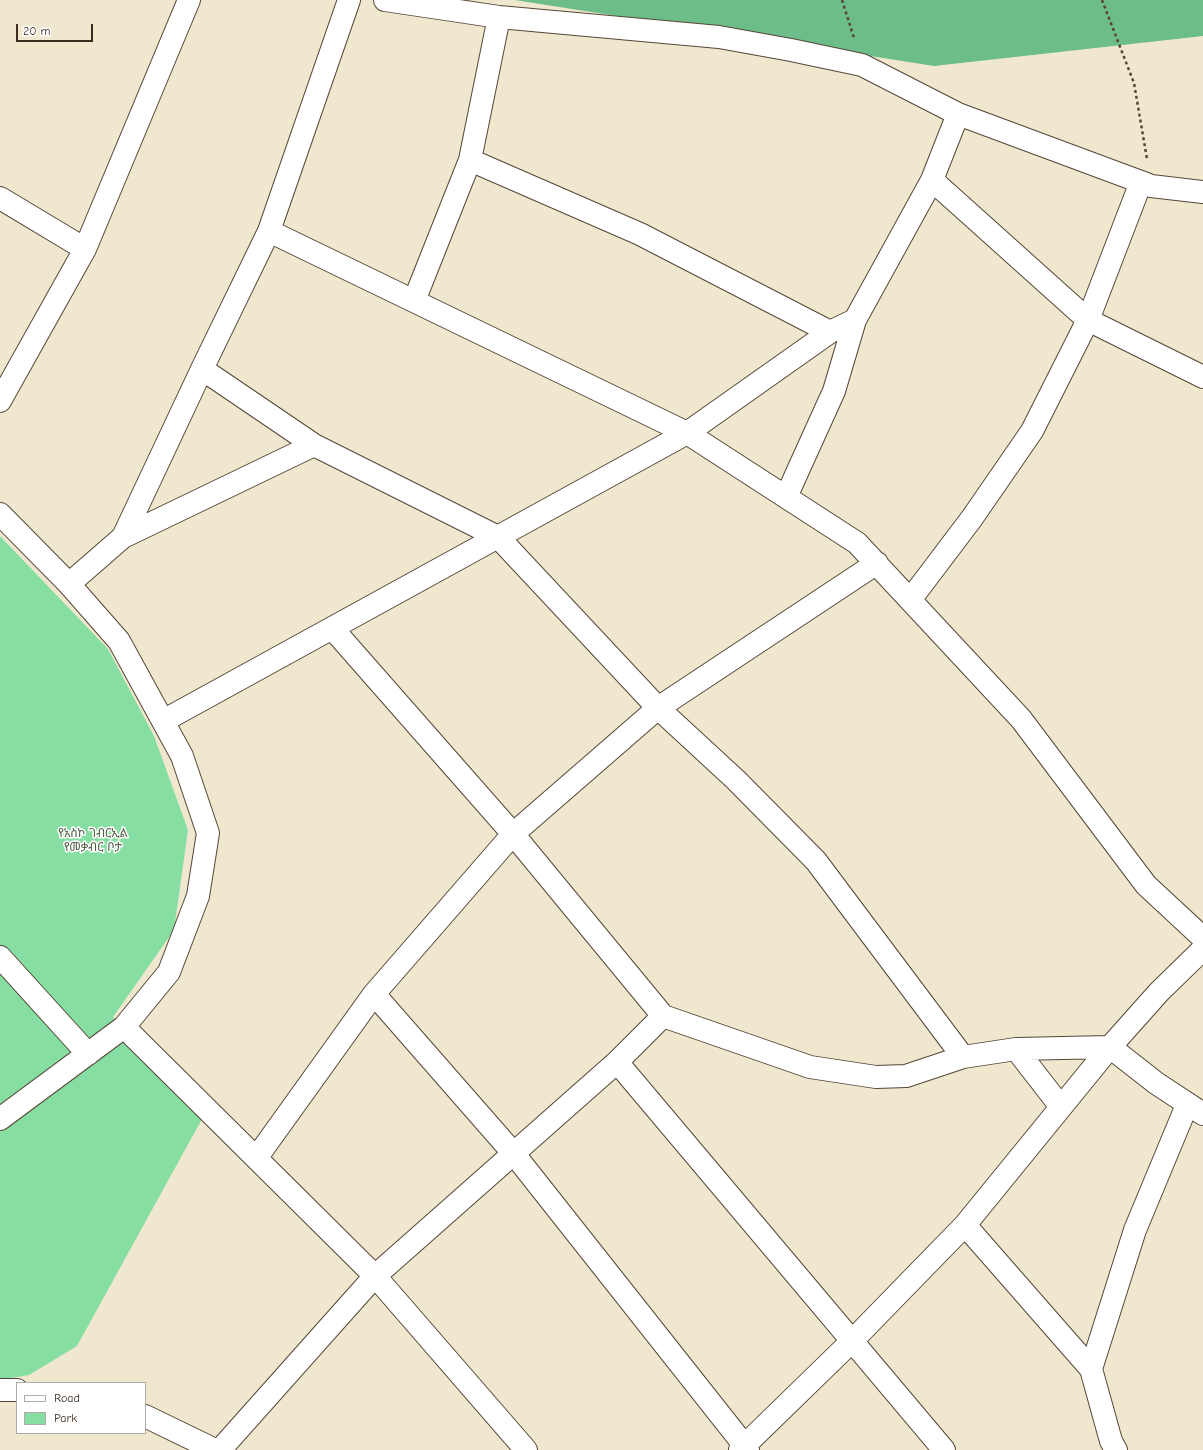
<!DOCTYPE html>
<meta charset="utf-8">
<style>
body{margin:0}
#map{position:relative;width:1203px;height:1450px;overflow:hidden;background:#efe8ce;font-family:"Comic Neue",sans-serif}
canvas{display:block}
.legend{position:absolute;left:16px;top:1382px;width:130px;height:52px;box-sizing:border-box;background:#fff;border:1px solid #b1aaa5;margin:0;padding:5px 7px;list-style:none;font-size:12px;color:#3b2a1e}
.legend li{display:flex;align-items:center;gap:8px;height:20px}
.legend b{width:20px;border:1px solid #b1aaa5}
.scale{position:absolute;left:16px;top:24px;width:77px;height:18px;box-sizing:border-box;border:2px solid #3b2a1e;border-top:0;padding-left:5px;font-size:12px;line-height:14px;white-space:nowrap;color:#3b2a1e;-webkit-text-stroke:3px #fff;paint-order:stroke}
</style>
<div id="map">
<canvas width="1203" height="1450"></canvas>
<ul class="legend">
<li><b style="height:5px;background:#fff"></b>Road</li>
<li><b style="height:11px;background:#87dea2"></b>Park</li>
</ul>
<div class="scale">20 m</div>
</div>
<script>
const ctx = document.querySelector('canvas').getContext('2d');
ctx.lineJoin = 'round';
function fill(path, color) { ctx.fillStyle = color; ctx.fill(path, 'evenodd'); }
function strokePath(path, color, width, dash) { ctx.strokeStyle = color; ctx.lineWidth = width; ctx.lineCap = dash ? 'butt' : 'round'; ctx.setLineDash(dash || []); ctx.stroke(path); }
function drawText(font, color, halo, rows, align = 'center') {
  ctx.font = font + ' "Comic Neue","Noto Sans Ethiopic",sans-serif'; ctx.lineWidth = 3; ctx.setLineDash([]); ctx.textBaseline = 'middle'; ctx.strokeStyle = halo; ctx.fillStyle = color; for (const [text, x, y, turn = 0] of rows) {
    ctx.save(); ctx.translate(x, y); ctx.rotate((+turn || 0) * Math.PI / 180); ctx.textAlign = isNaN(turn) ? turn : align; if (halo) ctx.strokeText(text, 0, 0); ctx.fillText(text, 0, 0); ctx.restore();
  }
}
fill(new Path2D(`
 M0 536 108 649 154 736 188 830 174 930 113 1017 202 1119 77 1346 29 1375 0 1380Z`), '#87dea2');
fill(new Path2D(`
 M515 0H1203V36L934 66Z`), '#6dbd88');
const minor = new Path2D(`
 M385 0 499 17 719 37 791 50 862 65 958 114
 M470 160 640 234 830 332
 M932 180 1088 320 1203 377
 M0 198 85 249
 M269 231 687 433 857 543 1021 719 1146 885 1203 938
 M414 301 470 160 499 17
 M202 369 314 445 498 537 658 708 736 780 816 861 963 1057 1016 1049 1110 1047 1156 1083 1203 1114
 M0 401 85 249 189 0
 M786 497 834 391 855 320
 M0 514 69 584 119 641 182 756 208 833 198 896 169 972 124 1027 375 1276 526 1450
 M123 537 202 369 269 231 349 0
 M69 584 123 537 314 445
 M910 600 972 518 1032 431 1088 320 1141 182
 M163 721 687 433 830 332 855 320 932 180 958 114 1141 182 1151 186 1203 192
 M0 957 88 1054
 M374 994 514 1154 748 1450
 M663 1016 810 1067 876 1077 906 1076 963 1057
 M1016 1049 1061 1107
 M617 1062 944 1450
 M0 1119 124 1027
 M257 1157 374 994 513 834 658 708 877 563
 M965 1225 1091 1369
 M0 1390H17
 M145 1416 215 1450
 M220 1450 375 1276 617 1062 663 1016 513 834 332 628
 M740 1450 852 1341 965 1225 1110 1047 1159 992 1203 949
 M1116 1450 1111 1441 1091 1369 1135 1230 1187 1105`);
strokePath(minor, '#564638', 24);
strokePath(new Path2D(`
 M842 0 854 38
 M1102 0 1134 83 1147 159`), '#564638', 2.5, [3, 3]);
strokePath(minor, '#fff', 22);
drawText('12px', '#526046', '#fff', [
 ["የአስኮ ገብርኢል",93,834],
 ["የመቃብር ቦታ",93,848]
]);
</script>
